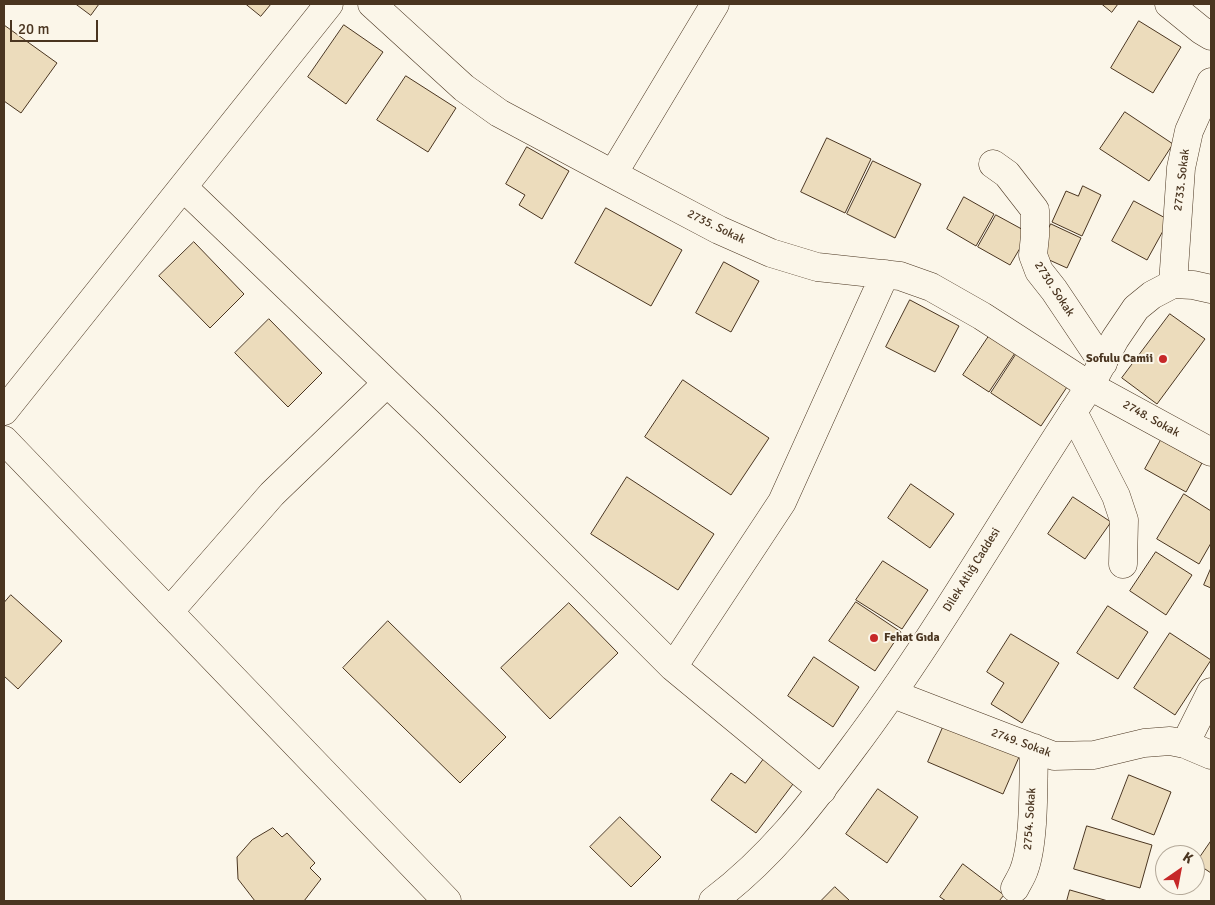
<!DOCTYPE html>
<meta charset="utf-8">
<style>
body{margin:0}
#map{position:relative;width:1215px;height:905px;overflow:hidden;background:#fbf6e9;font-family:Signika,sans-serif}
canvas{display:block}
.frame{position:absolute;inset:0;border:5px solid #4a3520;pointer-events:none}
.north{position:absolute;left:1155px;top:845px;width:50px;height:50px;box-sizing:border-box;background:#fbf6e9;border:1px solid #b4a999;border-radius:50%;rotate:33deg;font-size:14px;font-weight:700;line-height:20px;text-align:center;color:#4a3520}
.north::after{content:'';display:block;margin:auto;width:18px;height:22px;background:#c62828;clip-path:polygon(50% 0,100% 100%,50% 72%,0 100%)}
.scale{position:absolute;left:10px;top:20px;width:88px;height:22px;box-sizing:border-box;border:2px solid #4a3520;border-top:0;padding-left:6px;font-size:15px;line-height:18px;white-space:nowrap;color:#4a3520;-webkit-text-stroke:4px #fbf6e9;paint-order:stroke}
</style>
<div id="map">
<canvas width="1215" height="905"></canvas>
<div class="frame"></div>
<div class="north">K</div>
<div class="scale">20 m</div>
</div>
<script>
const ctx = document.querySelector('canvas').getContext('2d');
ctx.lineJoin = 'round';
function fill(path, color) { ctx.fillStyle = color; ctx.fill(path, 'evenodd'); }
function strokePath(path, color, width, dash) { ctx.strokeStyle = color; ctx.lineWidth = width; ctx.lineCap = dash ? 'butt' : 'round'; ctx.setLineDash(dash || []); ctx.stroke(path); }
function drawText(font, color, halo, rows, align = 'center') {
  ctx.font = font + ' Signika,sans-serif'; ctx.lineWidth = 4; ctx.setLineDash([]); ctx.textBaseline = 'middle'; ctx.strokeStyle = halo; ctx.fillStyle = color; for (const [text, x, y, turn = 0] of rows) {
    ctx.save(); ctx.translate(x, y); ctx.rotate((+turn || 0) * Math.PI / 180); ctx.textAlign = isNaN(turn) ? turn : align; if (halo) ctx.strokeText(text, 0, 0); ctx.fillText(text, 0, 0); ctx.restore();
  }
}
const building = new Path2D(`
 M76 4H99L91 15Z
 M246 4H271L261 16Z
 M1102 4H1118L1112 12Z
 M1139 21 1181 47 1153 93 1111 68Z
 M4 25 57 63 21 113 4 101Z
 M344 25 383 52 346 104 308 77Z
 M406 76 456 108 428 152 377 120Z
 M1125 112 1173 144 1149 181 1100 149Z
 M827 138 871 159 845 213 801 192Z
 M527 147 569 171 542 219 519 205 525 195 506 184Z
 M873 161 921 184 895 238 847 214Z
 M1083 186 1101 195 1082 236 1052 222 1066 191 1078 196Z
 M964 197 994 214 976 246 947 229Z
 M1134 201 1169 220 1147 260 1112 241Z
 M606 208 682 250 651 306 575 263Z
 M996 215 1029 233 1010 265 978 247Z
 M1051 224 1081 238 1067 268 1036 254Z
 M194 242 244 294 210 328 159 276Z
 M724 262 759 281 731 332 696 313Z
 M910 300 959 326 935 372 886 347Z
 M1170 314 1205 339 1157 404 1122 378Z
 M269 319 322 373 288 407 235 353Z
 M989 336 1015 353 989 392 963 375Z
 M1017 353 1067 387 1041 426 991 393Z
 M683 380 769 438 731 495 645 437Z
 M1161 440 1202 463 1186 492 1145 469Z
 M627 477 714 534 678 590 591 534Z
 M911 484 954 514 930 548 888 518Z
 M1184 494 1211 511V543L1199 564 1157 539Z
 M1073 497 1111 522 1085 559 1048 534Z
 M1156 552 1192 575 1166 615 1130 591Z
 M883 561 928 590 902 629 856 600Z
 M1211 568V588L1204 585Z
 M11 595 62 641 18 689 4 676V603Z
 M856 602 901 632 875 671 829 641Z
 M569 603 618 653 550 719 501 668Z
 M1108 606 1148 632 1118 679 1077 653Z
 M388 621 506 737 460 783 343 668Z
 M1170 633 1211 660 1175 715 1134 688Z
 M1011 634 1059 663 1022 723 991 704 1004 683 987 672Z
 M814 657 859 687 833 727 788 696Z
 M944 725 1019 757 1003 794 928 762Z
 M766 756 796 780 756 833 711 800 731 773 745 783Z
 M1129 775 1171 792 1154 835 1112 819Z
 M878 789 918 817 887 863 846 834Z
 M620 817 661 857 631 887 590 847Z
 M1087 826 1152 845 1140 888 1074 869Z
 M273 828 282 837 287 833 315 863 310 868 321 879 304 901H255L238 879 237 857 252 840Z
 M1211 841V873L1196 863Z
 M963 864 1004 895 999 901H946L940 897Z
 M835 887 850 901H821Z
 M1070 890 1108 901H1067Z`);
fill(building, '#ecdcbc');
strokePath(building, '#4a3520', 1);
const minor = new Path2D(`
 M372 4 464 88 499 113 613 174 719 230 771 253 817 267 900 276 931 287 982 316 1090 386 1211 452
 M1169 4 1201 30 1211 36
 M993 164 1007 174 1035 210V236L1033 255 1039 271 1054 290 1103 363
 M613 174 715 4
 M183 187 430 424 673 667 822 790
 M1173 284 1181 168 1189 131 1211 82
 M4 411 329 4
 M1073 412 1116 496 1124 520 1123 564
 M4 440 447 901
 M169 612 272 494 387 383
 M673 667 782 502 885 274
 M893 694 1054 756 1094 755 1144 743 1170 741 1185 744 1211 755
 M1185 744 1211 692
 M1015 888C1018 882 1022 876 1024 870 1035 840 1033 782 1034 748`);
const major = new Path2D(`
 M713 901C771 857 809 807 852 749 939 633 1010 506 1090 386L1115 339 1136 308 1152 295 1173 284 1193 285 1211 289`);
strokePath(minor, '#4a3520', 29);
strokePath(major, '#4a3520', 29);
strokePath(minor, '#fbf6e9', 28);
strokePath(major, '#fbf6e9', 28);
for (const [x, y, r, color] of [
 [1163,359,5,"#c62828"],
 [874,638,5,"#c62828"]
]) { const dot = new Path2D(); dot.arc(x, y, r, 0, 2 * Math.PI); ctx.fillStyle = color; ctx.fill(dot); strokePath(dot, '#fbf6e9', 2); }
drawText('12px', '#4a3520', '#fbf6e9', [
 ["2733. Sokak",1182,180,-83],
 ["2735. Sokak",716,227,26],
 ["2730. Sokak",1054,289,57],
 ["2748. Sokak",1151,419,29],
 ["Dilek Atlığ Caddesi",972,570,-58],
 ["2749. Sokak",1021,743,20],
 ["2754. Sokak",1030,819,-86]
]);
drawText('bold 12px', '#4a3520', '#fbf6e9', [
 ["Sofulu Camii",1153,359],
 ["Fehat Gıda",884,638,"left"]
], 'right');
</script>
